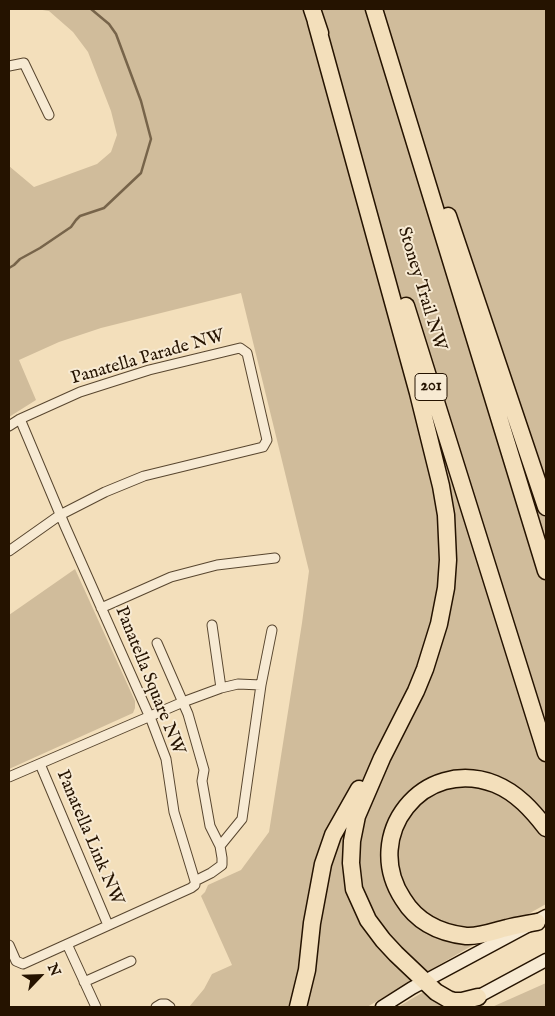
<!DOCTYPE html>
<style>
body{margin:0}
#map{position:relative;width:555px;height:1016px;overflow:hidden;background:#f3dfbb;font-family:"IM FELL English",serif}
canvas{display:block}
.frame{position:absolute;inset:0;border:10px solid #251300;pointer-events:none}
.north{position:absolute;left:15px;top:951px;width:50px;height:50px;-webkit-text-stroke:4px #f7ead3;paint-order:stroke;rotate:66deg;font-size:14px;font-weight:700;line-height:20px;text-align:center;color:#251300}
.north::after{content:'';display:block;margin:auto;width:18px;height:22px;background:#251300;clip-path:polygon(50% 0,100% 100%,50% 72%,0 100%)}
</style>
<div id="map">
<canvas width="555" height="1016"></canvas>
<div class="frame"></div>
<div class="north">N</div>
</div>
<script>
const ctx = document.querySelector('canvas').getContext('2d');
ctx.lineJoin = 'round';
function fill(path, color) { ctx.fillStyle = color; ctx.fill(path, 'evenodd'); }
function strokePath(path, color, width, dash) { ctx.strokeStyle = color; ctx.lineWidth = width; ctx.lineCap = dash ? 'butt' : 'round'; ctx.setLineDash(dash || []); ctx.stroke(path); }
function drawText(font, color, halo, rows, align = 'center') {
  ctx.font = font + ' "IM FELL English",serif'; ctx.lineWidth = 4; ctx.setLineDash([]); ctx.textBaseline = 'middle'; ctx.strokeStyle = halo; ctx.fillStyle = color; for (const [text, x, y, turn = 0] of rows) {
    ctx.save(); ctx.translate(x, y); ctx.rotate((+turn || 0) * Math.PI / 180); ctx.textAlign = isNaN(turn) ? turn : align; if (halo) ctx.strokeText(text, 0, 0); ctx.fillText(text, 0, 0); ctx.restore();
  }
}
fill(new Path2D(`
 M36 9H546V904L461 952 367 1007H189L204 989 212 974 232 965 201 896 205 892 208 885 241 870 269 832 302 623 309 571 241 293 101 328 59 342 19 360 36 400 9 417V166L34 187 97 164 111 152 117 135 111 111 88 52 73 32 49 11Z
 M75 569 135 701V708L133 713 9 769V615Z
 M546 983V1007H492Z
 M425 991 442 1007H398Z`), '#d0bc9b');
strokePath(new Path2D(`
 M9 268 14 265 20 259 40 248 71 227 76 220 80 216 104 208 141 173 151 139 141 101 116 34 109 24 91 9`), '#77644a', 2.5);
const street = new Path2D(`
 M9 66 24 63 49 115
 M9 426 20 419 65 526 152 722 166 759 174 812 195 881V885L191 888 23 964 16 961 9 945
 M9 551 60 515 105 492 144 476 263 447 267 440 247 353 240 348 149 370 80 392 20 419
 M101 608 171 577 217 565 275 558
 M212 625 221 688
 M157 643 188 714 204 770 202 781 210 826 220 846
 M40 764 108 925
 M9 777 183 702 221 688 238 684 261 685
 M195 881 211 873 222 865V858L220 846 242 819 261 685 272 630
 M67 944 96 1007
 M84 982 131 961
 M156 1007 161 1004H166L170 1007`);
const secondary = new Path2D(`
 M470 1001 546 960
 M382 1007 412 988 546 916`);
const highway = new Path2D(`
 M312 9 320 33
 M374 9 546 571
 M316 22 418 393 441 486 446 515 448 560 446 588 439 624 425 669 416 691 382 758 357 816 352 841 351 863 354 889 368 920 383 940 396 954 436 992 448 999 454 1001H462L478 997
 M448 216 546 507
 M406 306 546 753
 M537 922C527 924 517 925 507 928 494 931 480 937 466 936 440 933 417 922 403 899 361 835 423 756 495 784 517 793 532 810 546 828
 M298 1007 307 970 312 923 323 864 333 835 359 789`);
strokePath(street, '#58462f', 11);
strokePath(secondary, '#251300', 15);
strokePath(highway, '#251300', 19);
strokePath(street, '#f7ead3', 9);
strokePath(secondary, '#f7ead3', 12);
strokePath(highway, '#f3dfbb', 16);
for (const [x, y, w] of [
 [431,387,32]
]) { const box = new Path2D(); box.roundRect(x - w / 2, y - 13.5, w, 27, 4); ctx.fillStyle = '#f7ead3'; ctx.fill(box); strokePath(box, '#251300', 1); }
drawText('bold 16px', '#251300', null, [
 ["201",431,387]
]);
drawText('18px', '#251300', '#f7ead3', [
 ["Stoney Trail NW",421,289,73],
 ["Panatella Parade NW",148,358,-16],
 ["Panatella Square NW",149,681,68],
 ["Panatella Link NW",89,838,67]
]);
</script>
